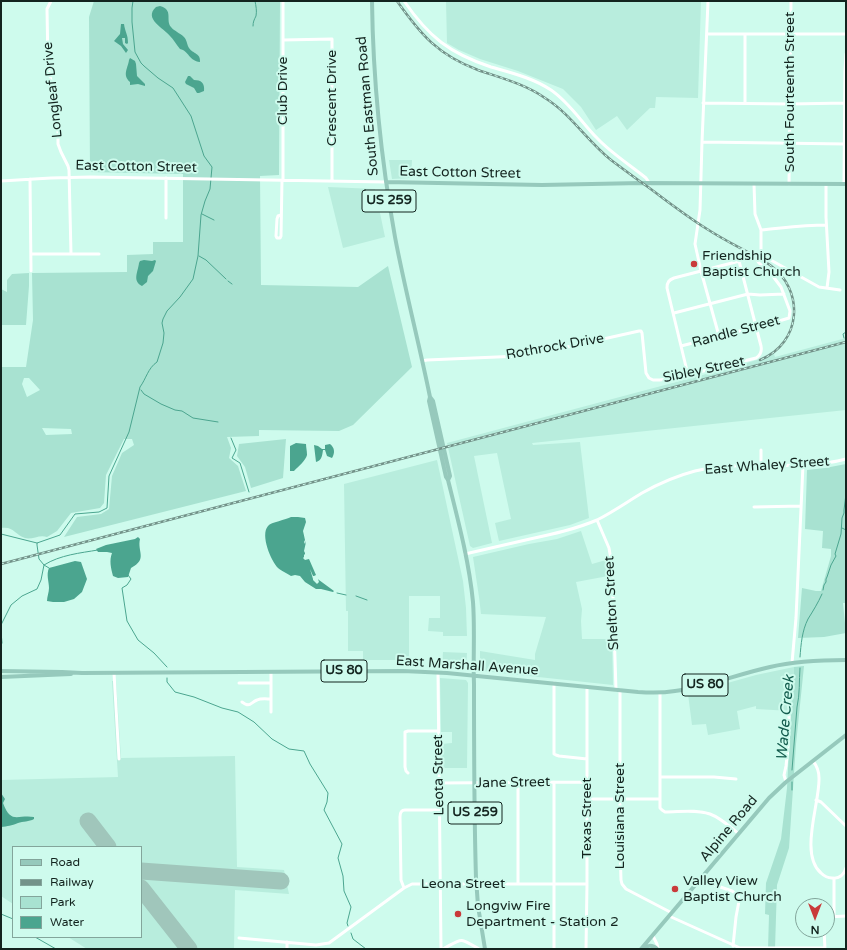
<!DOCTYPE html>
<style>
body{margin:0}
#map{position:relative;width:847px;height:950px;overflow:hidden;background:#cefbed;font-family:"Varela Round",sans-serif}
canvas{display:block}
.frame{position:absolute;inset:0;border:2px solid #13241f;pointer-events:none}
.legend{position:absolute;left:12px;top:846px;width:130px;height:92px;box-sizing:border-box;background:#cefbed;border:1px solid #83a59b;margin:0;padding:5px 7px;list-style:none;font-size:12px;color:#13241f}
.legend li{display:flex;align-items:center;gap:8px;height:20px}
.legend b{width:20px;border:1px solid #83a59b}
.north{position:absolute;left:795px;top:898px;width:40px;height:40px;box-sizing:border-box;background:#cefbed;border:1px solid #83a59b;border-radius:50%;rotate:180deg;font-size:11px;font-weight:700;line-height:16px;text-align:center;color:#13241f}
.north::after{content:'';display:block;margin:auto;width:14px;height:18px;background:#c93a3a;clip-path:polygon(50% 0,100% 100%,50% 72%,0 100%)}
</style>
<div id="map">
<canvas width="847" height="950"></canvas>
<div class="frame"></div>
<ul class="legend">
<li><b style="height:5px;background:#96c9bc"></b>Road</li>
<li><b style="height:5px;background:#739289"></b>Railway</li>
<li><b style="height:11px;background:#a8e2d1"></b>Park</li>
<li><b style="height:11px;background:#4ba58f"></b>Water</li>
</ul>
<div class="north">N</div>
</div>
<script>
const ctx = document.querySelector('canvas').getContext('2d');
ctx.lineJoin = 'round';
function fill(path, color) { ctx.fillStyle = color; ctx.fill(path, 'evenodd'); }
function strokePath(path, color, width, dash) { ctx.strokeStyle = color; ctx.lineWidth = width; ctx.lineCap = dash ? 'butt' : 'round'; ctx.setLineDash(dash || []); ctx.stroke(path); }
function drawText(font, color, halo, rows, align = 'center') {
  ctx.font = font + ' "Varela Round",sans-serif'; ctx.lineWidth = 4; ctx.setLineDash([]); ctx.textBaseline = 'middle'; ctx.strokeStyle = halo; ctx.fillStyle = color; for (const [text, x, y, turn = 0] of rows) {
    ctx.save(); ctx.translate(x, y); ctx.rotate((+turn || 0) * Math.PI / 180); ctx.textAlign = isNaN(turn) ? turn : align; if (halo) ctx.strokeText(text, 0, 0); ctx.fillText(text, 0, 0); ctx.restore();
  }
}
fill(new Path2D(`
 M446 1H701L698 98 656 97 655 108H650L627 130 617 116 596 130 581 107 563 89 518 71 480 59 459 50 447 43Z
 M389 160H412L411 178 392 179Z
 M328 187 375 189 385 237 343 248Z
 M846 338V410L532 443 533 445 580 442 589 518 570 525 499 541 495 523 511 519 497 453 474 456 492 543 473 548 470 546 447 443 740 365 760 359 773 351 775 357Z
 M437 460 463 581 466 608 467 636H443V632L428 631 429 618H440V596H409V657H400L399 660H363V651H348V611H346L344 484Z
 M581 531 592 564 606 560 608 576 576 582 582 609 581 621 582 639H612L613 685 482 671 480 670V651L535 660V654L546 617 481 614 479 597 473 557 529 544 557 539Z
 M443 652 467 653 466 670 442 668Z
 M794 667V686L791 711 756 709V706L737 711 740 729 708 735 706 724 692 725 688 694 756 675Z
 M440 678 466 680 468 683 467 768H442L441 744 452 743V732H441Z
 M112 681H116L121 758 235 756 237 867 284 870 289 894 235 890 234 949H87L68 937H141V847H13V904L1 896V780L118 777Z`), '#b8eddd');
fill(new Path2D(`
 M94 1H280L279 175 260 176 261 285 358 287 388 266 412 367 353 425 339 431 259 430V436L227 437 231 448 229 458 238 466 246 491 64 537 77 517 101 514 109 509 112 476 122 453 134 445 132 439H124L106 475 104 503 100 508 71 513 57 531 47 537C40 534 32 540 25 538 15 535 14 526 1 528V367H26L33 320 32 273 127 272V255L153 254V242H183V174L90 172 89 17ZM24 378H29L40 390 27 397 22 384ZM42 428 71 429 72 434 46 435Z
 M29 273V286L26 325H1V289L7 292V280L12 274Z
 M286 439 283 478 251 488 245 467 237 456 239 444Z
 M846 464V603H843L846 633 824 637 798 638 802 588 816 591H821L831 556V549L822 548 823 531 805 529 807 470 825 468Z
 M804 666 796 744 789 848 777 885 775 949H768L769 915 765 914 766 883 781 839 787 788 791 711 794 686V667Z`), '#a8e2d1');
fill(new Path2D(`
 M160 6C174 10 165 20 171 27 174 31 180 33 184 37 187 40 187 45 189 48 193 54 201 53 200 62 189 61 189 51 180 49 176 44 174 40 170 36 164 28 143 19 156 7Z
 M121 24H124C125 32 128 34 128 43L127 44 125 43V38H122L123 44 128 50 126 53 121 46 114 41 120 34Z
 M130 58 135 61 136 64 137 76 145 84V86L138 84 130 85V82C122 75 128 68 129 60Z
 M188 76H190L194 80C201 80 205 83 204 91L199 93H197L194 88 186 84 185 82Z
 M144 260 152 261 155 260 156 261 153 271 148 276 147 282 142 286C132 281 138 272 139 263L140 261Z
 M296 443 306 444C306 447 307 451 307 455 306 460 298 467 294 471H290V446Z
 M330 444C335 448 335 453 332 458L327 456 325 450H323C322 456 322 460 316 462L314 445 318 446 322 449H325V445Z
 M291 517H298L305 518 306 522 303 531 305 540 304 542 305 544 306 541V542L304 551 305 553V554L304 555V557L303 558 305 560 309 559 316 575 314 576H313L310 569 313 579V580L317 584 319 582 318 579 319 580 334 591 333 592 321 589H316L305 582 300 576 295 575 291 576C287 573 281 571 278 568 271 561 260 535 268 526 271 522 286 520 291 517Z
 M138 537 140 539C137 552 148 559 131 568L128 577 118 578 113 576C111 568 109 561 112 553L107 552H98L96 549 106 545 135 539Z
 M75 561 81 562 87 579 82 592 74 599 64 602H53L47 601C47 597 49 592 49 588 49 581 46 575 49 568Z
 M1 793 5 799 3 803C11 825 18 814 34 817V819C29 822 23 821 18 823 11 826 8 826 1 827Z`), '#4ba58f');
strokePath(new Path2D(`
 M253 26C253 22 254 20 256 16 257 11 256 6 255 1
 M202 214 214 220
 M199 256 206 260 226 279
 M228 281 232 284
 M844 338 843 334 846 332
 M141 390 144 394 161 404 175 410 182 411 193 418 218 422
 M231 438 236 450 232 458 240 463 249 492
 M842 528 846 530
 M1 534 37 543
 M98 550C80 553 60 555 44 565L39 559 37 545V543L60 535 75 514 99 512 107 508 109 476 129 432 140 387C146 379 148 368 157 362L163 343 164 333 162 323 163 319 167 311 180 297 193 279 198 256 201 215 205 201 210 189 212 167 204 156 191 116 173 88 158 78 144 66 141 63 135 52 132 22V8L133 1
 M128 575 131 579 127 585 122 588 127 621 138 640 154 653 167 667
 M823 590 824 585 826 582V579L827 577 831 565 836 556 835 554 841 534 842 518 844 513V510L846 494
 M337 593 346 595
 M356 596 367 600
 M1 625 11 605 22 596 37 589 41 580 44 565 49 568
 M1 632 2 643 1 645
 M800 657C801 644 802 631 808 619 813 611 818 603 822 594
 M167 678V682L175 692 194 697 222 708 238 712 254 722 272 739 289 749 304 751 310 764 328 793 327 802 324 810 342 844 338 858 343 876 344 891 351 907 347 923 348 926
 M792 770 797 707C800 694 799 681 800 668
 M792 782V790
 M1 914 13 919
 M351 933 353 939 366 949
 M35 937 56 949`), '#4ba58f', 1);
strokePath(new Path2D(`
 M88 821 108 847
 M141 871 281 881
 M141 888 189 949`), '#a0c6bb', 17);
strokePath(new Path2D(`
 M51 1 47 9 48 67 58 112V144L61 152 68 166 69 170 71 254
 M283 1V180
 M404 1C429 37 449 53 491 67 512 73 533 78 551 90 570 103 581 122 597 138 611 153 630 165 646 178L650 184
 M708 1 702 142 700 210 695 244 701 271 719 336
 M707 34H846
 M283 40 332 39V181
 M703 103 790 104 846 103
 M745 103V34
 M702 142 846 144
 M166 178V218
 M30 179 31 271
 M1 181 51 178 90 177 386 182
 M789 184 791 1
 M826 184V217L829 272 827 288
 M844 184 845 71 846 54
 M281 215 278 216 277 219 276 236 277 238H280L281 236 282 180
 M761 230C783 228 804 225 826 225
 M31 254H99
 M760 254 819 287 840 290
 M674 313 748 294 760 295 784 294
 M681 346 779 321 789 318 790 311 781 287 772 275 759 263 755 257
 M422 361 427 360 520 356 563 348 639 331H641L642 333 646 373 649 378 653 380H660L675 378 756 358C761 355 762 351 761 346L739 261
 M688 375 667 288C667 282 669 280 674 278L755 257 760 254 761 251V230L755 214 754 184
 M761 450V466
 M754 507 801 506
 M597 520 609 548 612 566 616 690
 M465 554C487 549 508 544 530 539 553 534 576 529 597 520 613 512 627 502 642 493 658 484 676 476 695 471 745 459 797 472 846 459
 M792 663 796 618 803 465
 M114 673 119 759
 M438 673 441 949
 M239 683H271
 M554 683V754L556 755 559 756 587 759
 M620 690V847L621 880 622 884 626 889 672 913
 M660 693V808L662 810 665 812C680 812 696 809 710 814 721 818 730 827 739 834
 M242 702C250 708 250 703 257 700 261 698 267 699 271 699
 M271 712V672
 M813 761C817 766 819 771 819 778 820 803 799 854 821 873 824 876 828 878 832 878 839 879 844 875 846 868
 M408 773 406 771 405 767V732L408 731H438
 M660 777H714L736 779
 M786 782 784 775 786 766 788 748 789 716
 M439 783 587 782
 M518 783V884
 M587 799H660
 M816 800 821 802 846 826
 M700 880 732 891 738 895 739 901 736 917 733 946
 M404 888 401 880 400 817C400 813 401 810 405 810H439
 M669 916 740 948H825
 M834 916V878
 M827 917 846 916
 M824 930 825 949
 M653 936 657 944 658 949
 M239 938 316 945 329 943 404 888 412 884H587
 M287 942V949
 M443 949C463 938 459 937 479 949
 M554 949V782
 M586 949 587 884V687`), '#fff', 3);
strokePath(new Path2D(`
 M372 1C373 80 381 159 395 237 405 290 419 343 430 397L429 401 446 477 448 480C458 520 469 561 473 602 475 629 473 657 474 684 474 749 474 814 476 878L478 906 485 949
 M386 182 542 185 641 183 846 184
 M430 397 433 401 450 476 448 480
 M1 671 62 672 82 673 403 671 447 673 638 692C651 693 663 693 675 691 707 687 738 674 770 667 795 661 820 660 846 660
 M1 677 71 674
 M642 948C647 946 652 944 657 949
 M641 949 769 798 786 782 846 735`), '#96c9bc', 4);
const rail = new Path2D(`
 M397 1C421 35 438 55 478 70 501 78 525 84 545 98 571 114 587 141 611 160 623 169 635 178 648 187 667 201 686 216 707 229 727 242 749 252 770 265 805 290 802 343 760 360
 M1 564 846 342`);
strokePath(rail, '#739289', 2.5);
strokePath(rail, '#cefbed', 1, [3]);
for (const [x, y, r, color] of [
 [694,264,4,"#c93a3a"],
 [675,889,4,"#c93a3a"],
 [458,914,4,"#c93a3a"]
]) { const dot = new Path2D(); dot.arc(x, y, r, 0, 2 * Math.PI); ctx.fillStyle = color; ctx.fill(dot); strokePath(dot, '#cefbed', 1.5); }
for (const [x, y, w] of [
 [389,201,54],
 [344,671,46],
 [705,685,46],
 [475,813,54]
]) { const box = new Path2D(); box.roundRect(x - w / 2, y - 11, w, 22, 3); ctx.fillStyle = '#cefbed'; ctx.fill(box); strokePath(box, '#13241f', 1); }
drawText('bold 13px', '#13241f', null, [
 ["US 259",389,201],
 ["US 80",344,671],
 ["US 80",705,685],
 ["US 259",475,813]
]);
drawText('14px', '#13241f', '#cefbed', [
 ["Longleaf Drive",53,90,-96],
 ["Club Drive",283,91,-90],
 ["South Fourteenth Street",790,92,-90],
 ["Crescent Drive",332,98,-90],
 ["South Eastman Road",368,106,-95],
 ["East Cotton Street",136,167,1],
 ["East Cotton Street",460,173,1],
 ["Randle Street",736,332,-15],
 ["Rothrock Drive",555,347,-10],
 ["Sibley Street",704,370,-12],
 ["East Whaley Street",767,466,-4],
 ["Shelton Street",612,603,-93],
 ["East Marshall Avenue",467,666,4],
 ["Leota Street",439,775,-91],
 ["Jane Street",513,783,-1],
 ["Louisiana Street",620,816,-90],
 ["Texas Street",587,818,-90],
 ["Alpine Road",729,829,-50],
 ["Leona Street",463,884]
]);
drawText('14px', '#13241f', '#cefbed', [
 ["Friendship",702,256],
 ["Baptist Church",702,272],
 ["Valley View",683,881],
 ["Baptist Church",683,897],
 ["Longviw Fire",466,906],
 ["Department - Station 2",466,922]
], 'left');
drawText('italic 15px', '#135c4d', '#cefbed', [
 ["Wade Creek",786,718,-85]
]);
</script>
